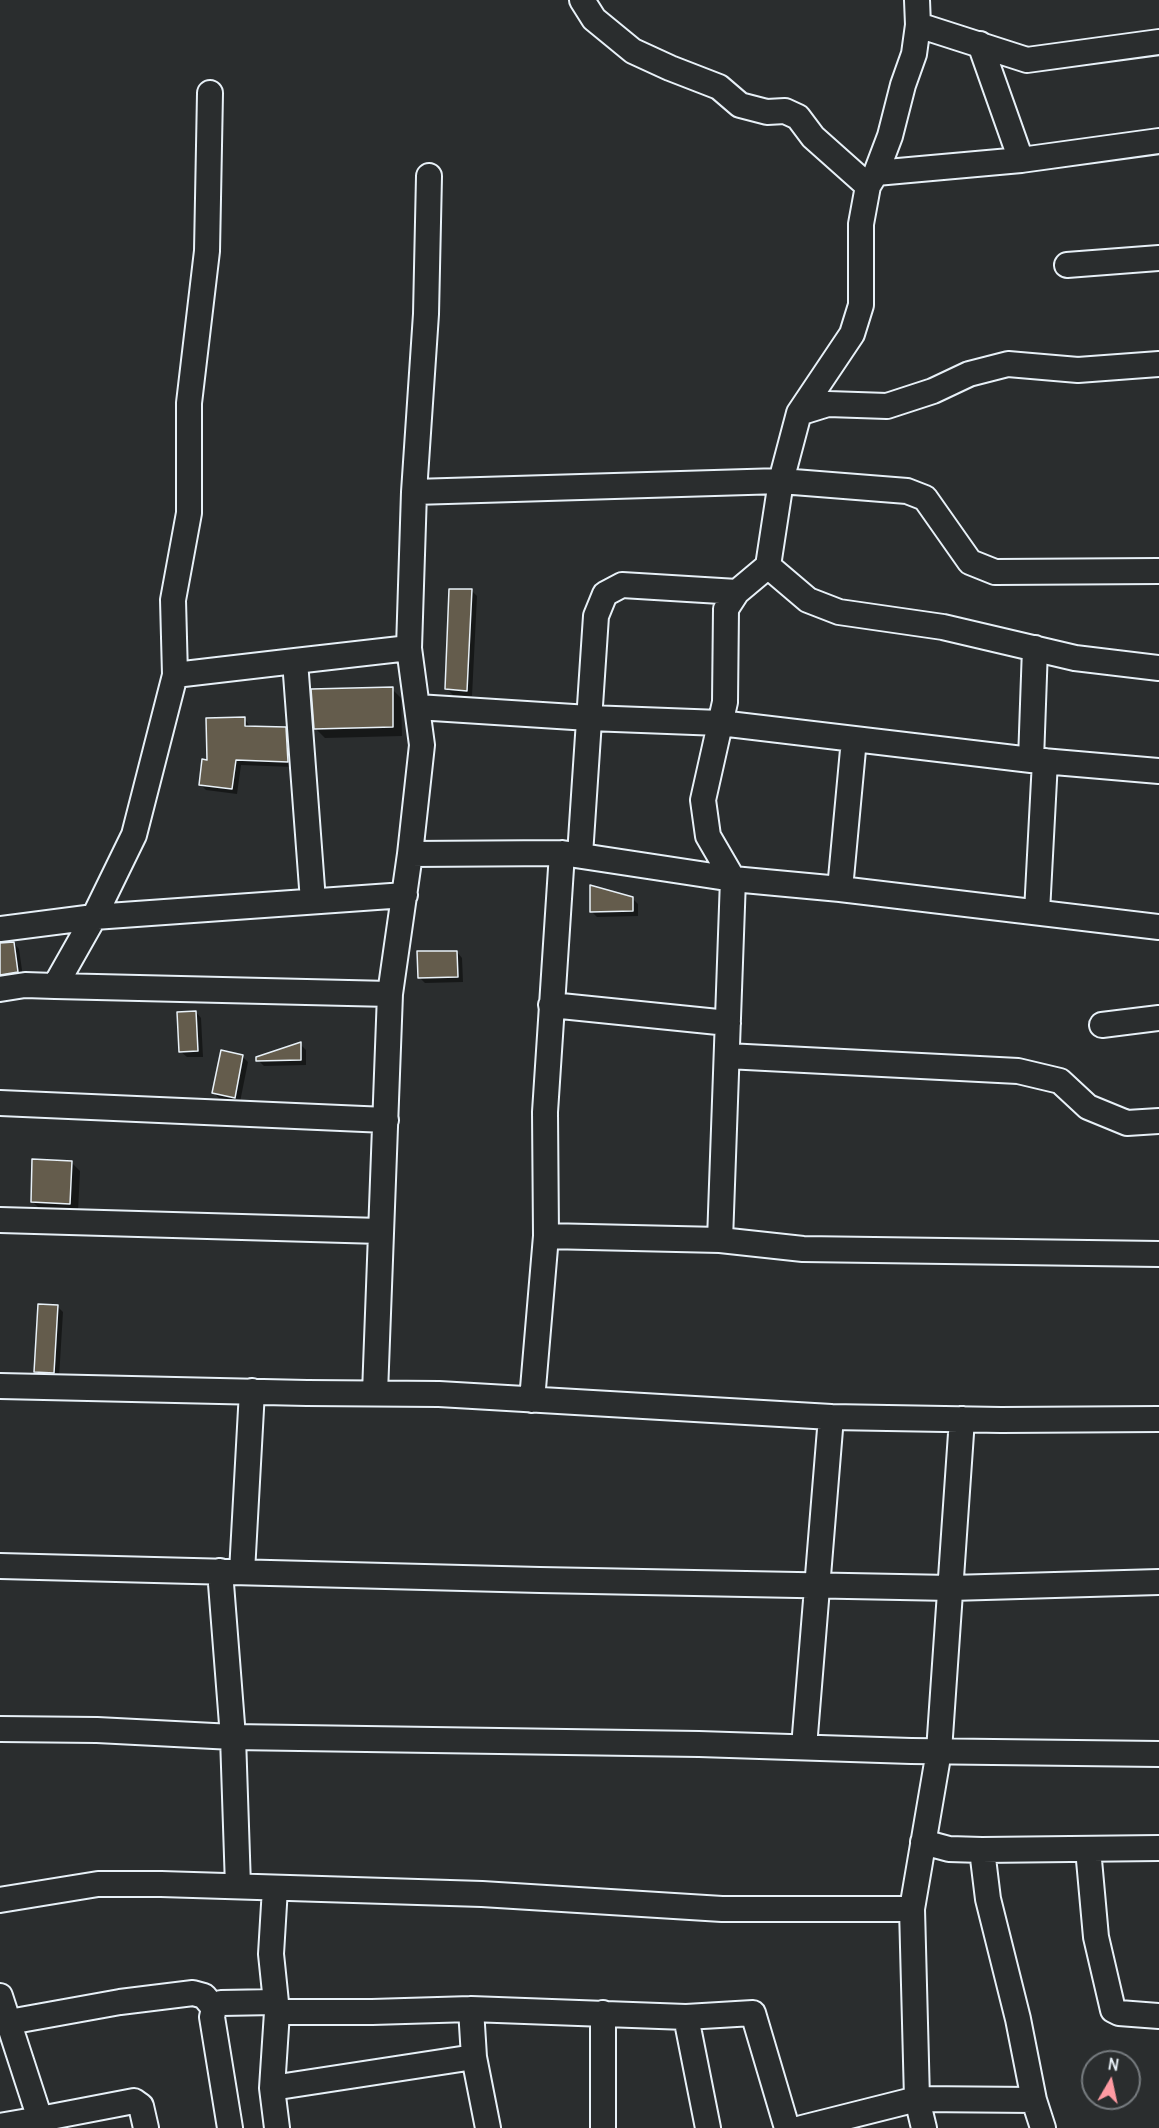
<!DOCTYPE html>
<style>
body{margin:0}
#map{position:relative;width:1159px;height:2128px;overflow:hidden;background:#2a2d2e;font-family:Delius,sans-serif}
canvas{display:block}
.north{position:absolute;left:1081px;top:2050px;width:60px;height:60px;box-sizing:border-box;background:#2a2d2e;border:2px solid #767b7f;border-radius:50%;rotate:9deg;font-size:16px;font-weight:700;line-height:24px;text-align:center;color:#e8f1f8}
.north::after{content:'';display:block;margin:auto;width:21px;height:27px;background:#ff9aa2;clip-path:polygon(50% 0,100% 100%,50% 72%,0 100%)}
</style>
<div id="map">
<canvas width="1159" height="2128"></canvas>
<div class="north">N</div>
</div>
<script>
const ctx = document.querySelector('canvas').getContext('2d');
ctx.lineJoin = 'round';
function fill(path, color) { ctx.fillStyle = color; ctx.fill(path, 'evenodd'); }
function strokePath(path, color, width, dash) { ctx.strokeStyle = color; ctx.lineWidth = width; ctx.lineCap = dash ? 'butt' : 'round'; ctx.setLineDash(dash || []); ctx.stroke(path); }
fill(new Path2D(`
 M472 591 477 596 472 696 453 695 447 689Z
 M392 689 401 698 402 736 325 738 316 729Z
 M245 719 250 727 285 729 291 735 293 767 241 765 237 794 206 790 200 784 208 762Z
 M632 898 638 904V916L597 917 592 912Z
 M14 943 19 949 23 977H0V944Z
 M457 952 462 958 463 982 425 983 419 977Z
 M196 1012 201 1018 203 1057H187L181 1052Z
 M300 1044 306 1050V1065L264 1066 258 1060Z
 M242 1056 248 1062 240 1102 219 1098 214 1093Z
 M71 1162 80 1171 78 1212 41 1210 32 1201Z
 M57 1306 63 1312 59 1378 42 1377 36 1372Z`), '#0007');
const building = new Path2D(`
 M449 589H472L467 691 445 689Z
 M393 687V727L314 729 311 689Z
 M245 717V726L286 727 288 762 236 760 232 789 199 785 202 759 207 760 206 718Z
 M590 885 633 897V911L590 912Z
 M14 942 18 972 0 975V943Z
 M417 951H457L458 977 418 978Z
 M196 1011 198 1051 179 1052 177 1012Z
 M301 1042V1060L256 1061V1057Z
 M221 1050 243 1055 235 1098 212 1093Z
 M32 1159 72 1161 70 1204 31 1202Z
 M38 1304 58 1305 54 1373 34 1372Z`);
fill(building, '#645c4c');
strokePath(building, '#e8f1f8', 1.5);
const minor = new Path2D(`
 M582 0 594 19 633 51 670 68 719 87 740 105 767 112 785 111 798 117 813 137 868 186
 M917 0 918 25 1027 60 1159 42
 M980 44 1021 160 1159 141
 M876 173 1021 160
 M1067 265 1159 258
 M799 413 828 404 887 406 933 391 969 374 1008 364 1078 370 1159 364
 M414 492 781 481 907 491 925 498 970 562 995 572 1159 571
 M768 566 808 600 839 612 943 627 1075 658 1159 668
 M175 675 295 661
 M417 707 589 718 720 723 1031 760 1159 771
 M1031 760 1035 648
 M410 854 562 853 733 879 840 889 1159 927
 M580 855 596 616 605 594 622 585 737 592
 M840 889 854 739
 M313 901 295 661 409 648
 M1037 912 1045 761
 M0 929 94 917 405 895
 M55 986 390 994
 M0 989 25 985 55 986 94 917 134 835 175 675 173 600 189 513V403L207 251 210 93
 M551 1005 728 1023
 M1102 1025 1159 1018
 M727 1056 1018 1071 1060 1081 1088 1107 1127 1123 1159 1121
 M0 1103 386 1120
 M0 1220 380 1231
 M546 1236 720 1240 803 1249 1159 1254
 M720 1240 733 879 708 836 703 800 725 702 726 609 737 592 768 566 781 481 799 413 852 334 861 305V224L868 186 876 173 890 136 903 85 914 54 918 25
 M0 1386 307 1393 439 1394 831 1417 1001 1420 1159 1419
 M375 1393 390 994 410 854 422 745 409 648 414 492 426 314 429 176
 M532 1400 546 1236 545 1112 562 853
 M0 1566 540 1580 951 1588 1159 1582
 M220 1571 233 1737 238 1886
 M242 1572 252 1391
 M0 1729 97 1730 233 1737 699 1744 911 1751 1159 1754
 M804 1747 831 1417
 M923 1842 949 1849 982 1850 1159 1848
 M1088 1849 1096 1937 1113 2010 1119 2013 1159 2016
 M982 1850 988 1899 1018 2019 1034 2100
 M275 1888 271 1954 277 2012H372L471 2009 686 2017 753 2013 787 2128
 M0 1900 98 1884H161L482 1894 722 1909H912
 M0 1996 40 2119 134 2101 141 2106 146 2128
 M471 2009 474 2057 488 2128
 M686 2017 708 2128
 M9 2022 120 2002 193 1993 204 1996 214 2008
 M272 2088 474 2057
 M0 2126 40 2119 42 2128
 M230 2128 212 2017 214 2008 221 2003 275 2002
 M277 2128 272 2088 277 2012
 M603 2128V2013
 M802 2128 917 2099 1034 2100 1043 2128
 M924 2128 917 2099 912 1909 939 1751 962 1419`);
strokePath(minor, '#e8f1f8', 28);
strokePath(minor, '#2a2d2e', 24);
</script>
